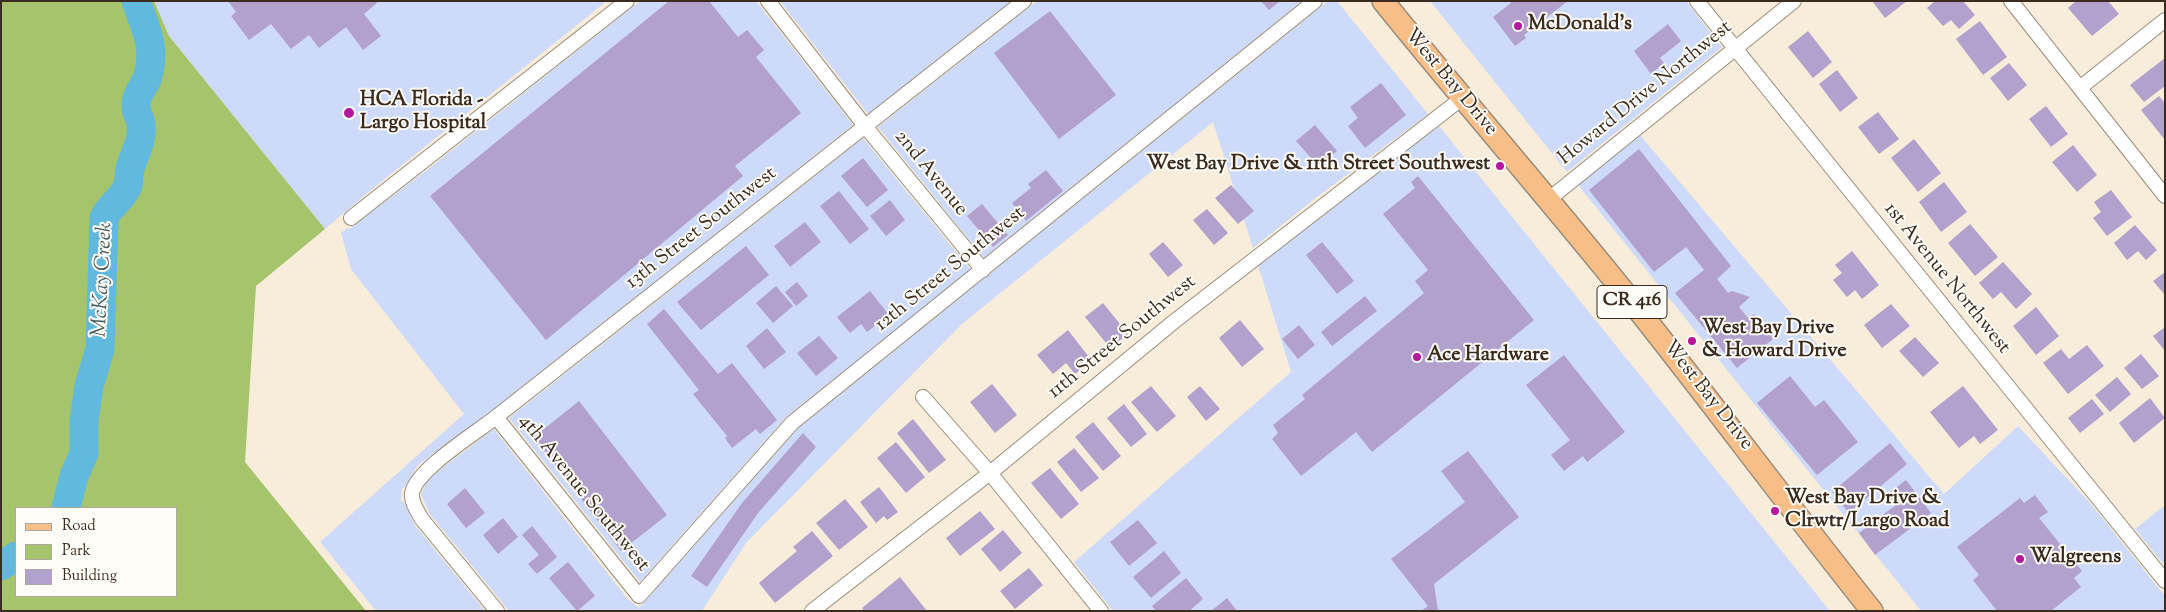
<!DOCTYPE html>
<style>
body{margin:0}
#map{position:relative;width:2166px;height:612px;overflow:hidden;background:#f7edda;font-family:"Sorts Mill Goudy",serif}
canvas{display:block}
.frame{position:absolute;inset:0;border:2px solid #3b2a1e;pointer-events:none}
.legend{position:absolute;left:15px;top:507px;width:162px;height:90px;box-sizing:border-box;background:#fdfcf7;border:1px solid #afa8a0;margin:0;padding:6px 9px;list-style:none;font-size:15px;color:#3b2a1e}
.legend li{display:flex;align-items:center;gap:10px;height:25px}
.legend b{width:25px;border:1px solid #afa8a0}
</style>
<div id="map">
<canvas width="2166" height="612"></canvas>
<div class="frame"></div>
<ul class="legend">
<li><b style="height:6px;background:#f7be87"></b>Road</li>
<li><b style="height:14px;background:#a5c46c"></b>Park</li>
<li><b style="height:14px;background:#b2a1cd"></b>Building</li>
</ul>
</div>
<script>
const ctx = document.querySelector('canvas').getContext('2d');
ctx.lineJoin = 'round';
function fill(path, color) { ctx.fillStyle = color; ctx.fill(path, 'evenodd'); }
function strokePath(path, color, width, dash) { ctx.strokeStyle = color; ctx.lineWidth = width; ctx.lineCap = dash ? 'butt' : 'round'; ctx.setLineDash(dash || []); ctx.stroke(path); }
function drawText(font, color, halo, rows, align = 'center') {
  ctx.font = font + ' "Sorts Mill Goudy",serif'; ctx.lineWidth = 4; ctx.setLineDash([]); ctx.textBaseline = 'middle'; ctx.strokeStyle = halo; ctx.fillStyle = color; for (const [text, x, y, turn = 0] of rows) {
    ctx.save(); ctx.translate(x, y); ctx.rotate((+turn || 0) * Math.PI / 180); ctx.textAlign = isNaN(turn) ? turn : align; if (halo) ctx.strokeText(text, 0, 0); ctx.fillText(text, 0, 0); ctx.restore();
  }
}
fill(new Path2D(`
 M154 1H607L371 190 325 229 169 36Z
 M640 1H756L853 125 491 411 418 465 405 487 402 488 401 501 404 502 414 524 485 611H376L320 542 464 414 351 269 341 233 347 228 349 229 432 166Z
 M780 1H1011L868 114Z
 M1037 1H1302L984 258 878 127Z
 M1328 1H1337L1428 114 1317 197 1253 248 1213 122 963 323 746 543 702 611H509L429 513 421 494 429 478 494 429 627 598 639 608 798 428Z
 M1430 1H1686L1722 47 1567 172Z
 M1439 126 1830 611H1113L1074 562 1291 372 1258 265 1327 210Z
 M1640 135 1944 494 2018 426 2091 504 2165 596V611H1921L1578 185Z
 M863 138 971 270 786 417 640 582 509 418Z
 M2165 505V566L2135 529Z`), '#cedafa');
fill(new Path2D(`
 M1 1H154L169 36 325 229 256 286 245 462 366 611H1ZM16 508H176V596H16Z`), '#a5c46c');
strokePath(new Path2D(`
 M66 508 74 476 84 453V421L89 386 100 349 104 218C110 205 123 199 128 185 129 180 129 174 130 169 134 154 143 142 141 125 141 119 136 113 136 107 135 96 143 88 147 79 157 48 146 30 136 1
 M1 566 16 556`), '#61b9de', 29);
fill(new Path2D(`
 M228 1H379L364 14 381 36 363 50 346 27 319 48 309 35 291 49 271 24 249 40 231 16 236 12Z
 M669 1H709L738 37 747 30 764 50 756 57 801 113 735 166 743 176 546 340 430 196Z
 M1261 1H1280L1269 10Z
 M1510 1H1568L1524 35 1526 38 1515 46 1493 17 1511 3Z
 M1872 1H1907L1885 18Z
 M1935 1H1963L1975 15 1959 29 1951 20 1943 26 1927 8Z
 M2076 1H2108L2119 14 2092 36 2068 8Z
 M1050 11 1116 95 1059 139 994 53Z
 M1980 21 2007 57 1983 75 1956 39Z
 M1668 24 1681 41 1660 58 1664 63 1651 74 1634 51Z
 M1808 31 1832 62 1813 78 1788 47Z
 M2165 58V86L2144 102 2130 85Z
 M2009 63 2027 85 2008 101 1990 78Z
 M1837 70 1858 98 1840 112 1819 84Z
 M1381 83 1406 115 1365 148 1348 126 1358 118 1350 107Z
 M2159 96 2165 103V140L2141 110Z
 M2046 106 2068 134 2051 147 2029 119Z
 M1878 112 1899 139 1879 154 1858 127Z
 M1315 125 1337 151 1319 167 1296 141Z
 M1914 139 1941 173 1918 192 1891 158Z
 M2073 145 2097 175 2077 192 2052 162Z
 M1639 149 1731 266 1717 279 1728 293 1732 291 1750 297 1739 307 1748 318 1754 314 1773 339 1737 368 1675 293 1704 270 1686 247 1654 272 1589 190Z
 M863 158 888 190 867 207 841 176Z
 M1046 170 1063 191 1026 221 1012 203 1031 188 1028 184Z
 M1418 176 1534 320 1372 452 1356 432 1301 476 1272 439 1278 433 1273 425 1305 399 1302 395 1424 293 1415 281 1428 270 1383 214 1415 188 1411 182Z
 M1944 182 1967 212 1941 232 1919 202Z
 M1231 185 1254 211 1238 224 1215 198Z
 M2111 190 2132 217 2107 236 2093 218 2101 212 2094 202Z
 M839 191 869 229 850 244 820 206Z
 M890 200 905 220 886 236 870 216Z
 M982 204 1008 235 993 247 967 216Z
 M1207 209 1228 233 1214 245 1193 220Z
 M805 222 821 242 790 267 774 246Z
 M1970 224 1998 257 1975 276 1948 243Z
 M2135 225 2157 250 2146 260 2138 251 2127 260 2114 243Z
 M1163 242 1183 265 1168 277 1149 254Z
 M1322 242 1354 281 1337 294 1306 255Z
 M746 246 769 275 701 330 677 302Z
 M1852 251 1879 285 1862 299 1855 290 1847 297 1833 280 1842 273 1835 265Z
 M2003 262 2032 294 2016 309 2001 292 1993 299 1979 283Z
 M2165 272V295L2153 281Z
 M797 282 808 296 796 306 785 292Z
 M776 286 793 306 773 323 756 303Z
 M870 291 889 315 867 332 861 324 850 333 837 317Z
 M1365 296 1377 311 1332 346 1321 332Z
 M1103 303 1128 334 1110 348 1085 317Z
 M1891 304 1910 326 1882 348 1864 325Z
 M2036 307 2059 336 2036 355 2013 326Z
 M664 309 718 374 732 363 777 420 760 434 756 429 732 448 725 438 727 436 693 394 699 390 647 324Z
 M1240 320 1264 349 1242 367 1219 338Z
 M1299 325 1315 345 1298 359 1282 339Z
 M2165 327V351L2153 336Z
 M767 328 786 352 764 369 746 346Z
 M1068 330 1092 361 1075 374 1066 363 1053 374 1037 355Z
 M819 336 838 358 816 376 797 353Z
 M1915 337 1939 363 1923 377 1899 351Z
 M2087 345 2104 366 2068 394 2043 363 2061 349 2069 359Z
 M2141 354 2159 376 2142 389 2124 368Z
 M1564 355 1625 432 1587 462 1583 456 1564 471 1551 455 1570 440 1526 385Z
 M1790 376 1815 407 1824 400 1858 442 1817 475 1757 403Z
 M2117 377 2131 394 2110 412 2095 395Z
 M992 384 1017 415 995 433 970 402Z
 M1151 386 1176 416 1157 432 1131 402Z
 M1200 386 1220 409 1206 421 1187 397Z
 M1963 386 1998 430 1980 444 1974 436 1959 448 1930 412Z
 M2150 398 2165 418 2134 443 2119 423Z
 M2092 399 2104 414 2080 433 2068 418Z
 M579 401 667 515 621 551 534 437Z
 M1124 404 1147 434 1131 447 1107 418Z
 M913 419 946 460 929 473 897 433Z
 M1093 422 1121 456 1103 471 1075 437Z
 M803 433 816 447 758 513 707 587 691 576 742 503Z
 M896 442 925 477 906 493 877 458Z
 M1890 443 1907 464 1849 513 1832 492Z
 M1074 448 1099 478 1081 492 1057 462Z
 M1468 451 1519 517 1434 584 1438 611H1421L1428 606 1391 559 1465 502 1441 471Z
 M1050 468 1079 504 1061 519 1031 483Z
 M1906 480 1931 513 1875 555 1859 533 1896 505 1888 494Z
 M879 487 898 512 887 520 884 516 876 523 860 502Z
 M465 488 485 513 466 528 447 504Z
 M2035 495 2048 512 2039 518 2082 571 2074 578 2081 587 2051 611H1997L1973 580 1979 575 1957 547 2020 498 2024 503Z
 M845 499 868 527 839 550 816 523Z
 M980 511 995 529 960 556 946 538Z
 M503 518 518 537 498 554 483 535Z
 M1138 520 1157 543 1129 566 1110 542Z
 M532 526 557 557 537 574 528 564 539 555 522 535Z
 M1003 530 1022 553 1000 572 981 549Z
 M812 531 833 556 775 603 759 583 797 551 793 547Z
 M1164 551 1181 573 1151 598 1133 577Z
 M568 562 595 596 577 611 549 578Z
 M1029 568 1043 585 1015 609 1000 591Z
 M900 577 927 611H864L862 608Z
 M1186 578 1203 599 1189 611H1156L1152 606Z
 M1227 598 1237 611H1211Z`), '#b2a1cd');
const street = new Path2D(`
 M768 1 865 126 983 270
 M1697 1 2165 581
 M2011 1 2165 196
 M2081 87 2165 20
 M1548 200 1794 1
 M351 218 627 1
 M923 397 990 473 1101 611
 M496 417 639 596 792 423 1315 1
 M497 611 421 518C417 510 411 502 412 493 417 469 476 433 496 417L1024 1
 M812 611 990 473 1176 320 1461 99`);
const primary = new Path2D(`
 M1383 1C1462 99 1545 194 1624 292 1708 397 1788 506 1872 611`);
strokePath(street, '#998c7c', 16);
strokePath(primary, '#998c7c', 24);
strokePath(street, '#fff', 14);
strokePath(primary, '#f7be87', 21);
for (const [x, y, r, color] of [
 [1518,26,5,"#b5179e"],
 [349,113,6,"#b5179e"],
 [1500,166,5,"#b5179e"],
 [1692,341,5,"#b5179e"],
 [1417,357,5,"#b5179e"],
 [1775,511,5,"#b5179e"],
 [2020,559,5,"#b5179e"]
]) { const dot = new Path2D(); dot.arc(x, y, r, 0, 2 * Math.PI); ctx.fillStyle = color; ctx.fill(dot); strokePath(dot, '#fdfcf7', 2); }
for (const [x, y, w] of [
 [1632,302,70]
]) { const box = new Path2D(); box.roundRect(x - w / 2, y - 16.5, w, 33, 4); ctx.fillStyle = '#fdfcf7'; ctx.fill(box); strokePath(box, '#3b2a1e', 1); }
drawText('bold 19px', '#3b2a1e', null, [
 ["CR 416",1632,302]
]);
drawText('bold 20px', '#3b2a1e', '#fdfcf7', [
 ["McDonald's",1528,26],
 ["HCA Florida -",360,102],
 ["Largo Hospital",360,125],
 ["West Bay Drive & 11th Street Southwest",1490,166,"right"],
 ["West Bay Drive",1702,330],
 ["& Howard Drive",1702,353],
 ["Ace Hardware",1427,357],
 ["West Bay Drive &",1785,500],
 ["Clrwtr/Largo Road",1785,523],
 ["Walgreens",2030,559]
], 'left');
drawText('20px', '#3b2a1e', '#fdfcf7', [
 ["West Bay Drive",1450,83,50],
 ["Howard Drive Northwest",1646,94,-39],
 ["2nd Avenue",930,174,51],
 ["13th Street Southwest",702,229,-38],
 ["12th Street Southwest",951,270,-39],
 ["1st Avenue Northwest",1946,279,51],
 ["11th Street Southwest",1123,338,-39],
 ["West Bay Drive",1707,396,52],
 ["4th Avenue Southwest",583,494,51]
]);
drawText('italic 21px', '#485c61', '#fdfcf7', [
 ["McKay Creek",104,280,-87]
]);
</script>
